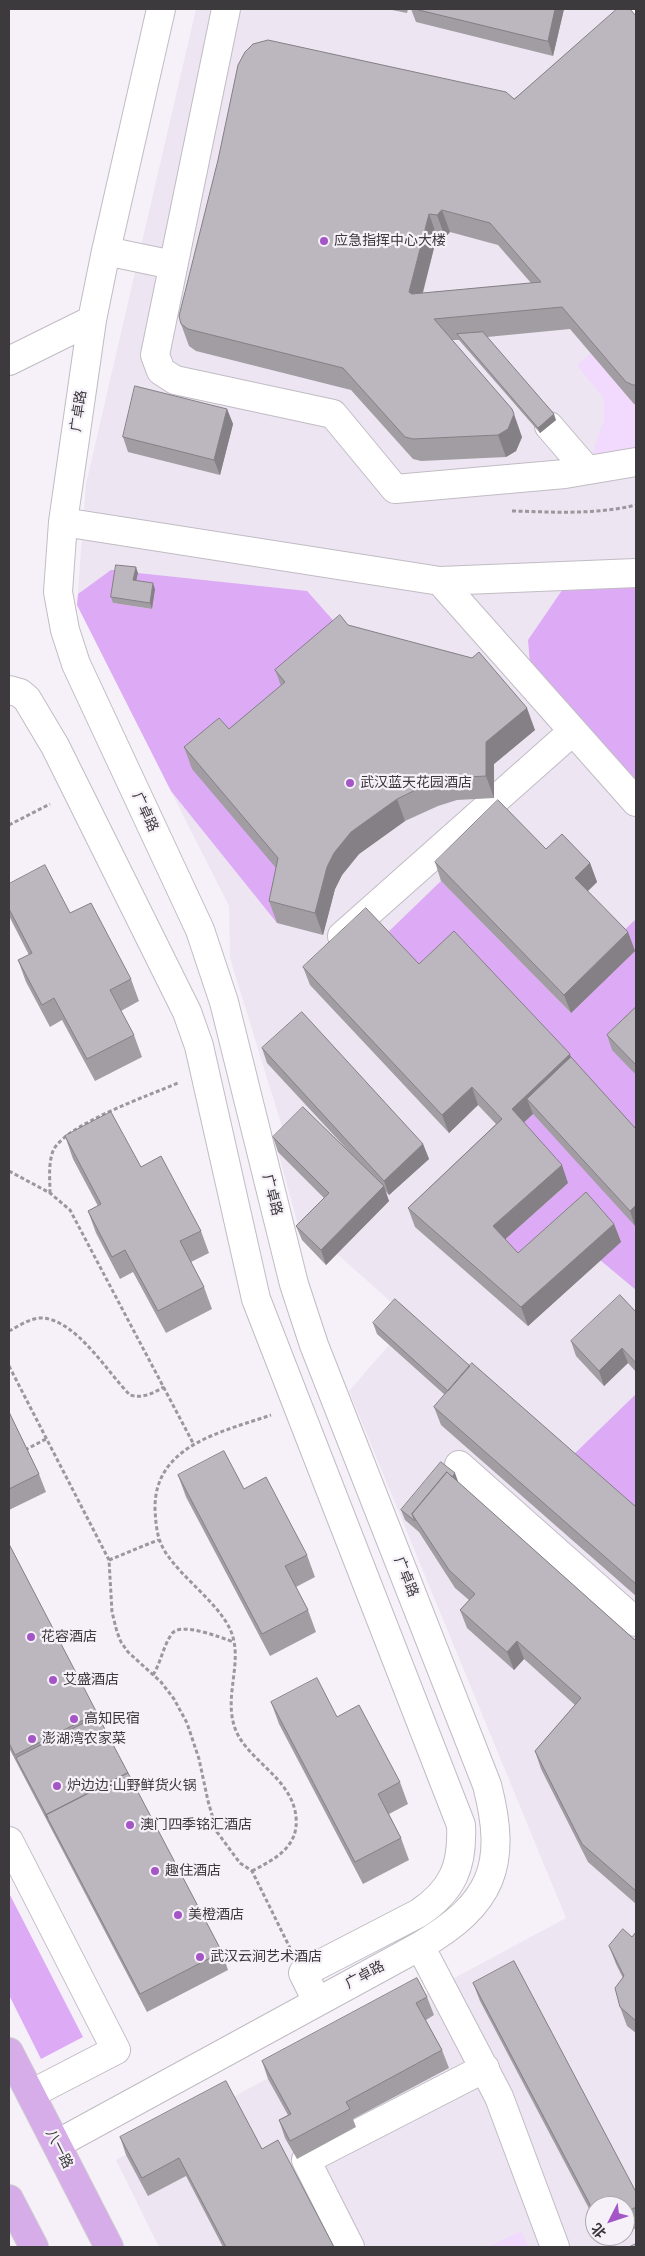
<!DOCTYPE html>
<meta charset="utf-8">
<style>
body{margin:0}
#map{position:relative;width:645px;height:2256px;overflow:hidden;background:#f6f1f8;font-family:Figtree,"Noto Sans SC",sans-serif}
canvas{display:block}
.frame{position:absolute;inset:0;border:10px solid #3c3a3d;pointer-events:none}
.north{position:absolute;left:585px;top:2196px;width:50px;height:50px;box-sizing:border-box;background:#f6f1f8;border:1px solid #aca8ad;border-radius:50%;rotate:229deg;font-size:14px;font-weight:700;line-height:20px;text-align:center;color:#3c3a3d}
.north::after{content:'';display:block;margin:auto;width:18px;height:22px;background:#a456c7;clip-path:polygon(50% 0,100% 100%,50% 72%,0 100%)}
</style>
<div id="map">
<canvas width="645" height="2256"></canvas>
<div class="frame"></div>
<div class="north">北</div>
</div>
<script>
const ctx = document.querySelector('canvas').getContext('2d');
ctx.lineJoin = 'round';
function fill(path, color) { ctx.fillStyle = color; ctx.fill(path, 'evenodd'); }
function strokePath(path, color, width, dash) { ctx.strokeStyle = color; ctx.lineWidth = width; ctx.lineCap = dash ? 'butt' : 'round'; ctx.setLineDash(dash || []); ctx.stroke(path); }
function drawText(font, color, halo, rows, align = 'center') {
  ctx.font = font + ' Figtree,"Noto Sans SC",sans-serif'; ctx.lineWidth = 4.5; ctx.setLineDash([]); ctx.textBaseline = 'middle'; ctx.strokeStyle = halo; ctx.fillStyle = color; for (const [text, x, y, turn = 0] of rows) {
    ctx.save(); ctx.translate(x, y); ctx.rotate((+turn || 0) * Math.PI / 180); ctx.textAlign = isNaN(turn) ? turn : align; if (halo) ctx.strokeText(text, 0, 0); ctx.fillText(text, 0, 0); ctx.restore();
  }
}
fill(new Path2D(`
 M196 9H636V2247H159L116 2160 566 1918 349 1391 389 1345 377 1334 399 1309 337 1254 326 1265 302 1240 278 1152 287 1143 230 958 229 906 77 605 86 484ZM595 2206H625V2236H595Z`), '#ede5f2');
fill(new Path2D(`
 M591 353 636 406V449L600 455H595L593 452 604 420V399L577 365Z
 M521 2231 529 2247H488Z`), '#f1dafd');
fill(new Path2D(`
 M111 570H118L113 603 152 609 155 589 135 586 138 573 307 591 348 637 277 923 171 791 77 605 78 594Z
 M567 583 636 584V782L530 664 528 640Z
 M441 881 571 1013 619 935 636 919V1027L613 1050 636 1075V1138L426 982 383 937Z
 M533 1114 636 1225V1290L600 1260 524 1271 500 1244 568 1183 519 1127Z
 M636 1394V1519L568 1460Z
 M9 1893 83 2037 41 2059 9 1995Z`), '#ddabf5');
const minor = new Path2D(`
 M226 9 155 355 161 371 175 380 333 414 395 489 565 474 636 462
 M633 9 636 12
 M106 251 173 265
 M9 361 92 320
 M549 426 587 470
 M63 522 440 581 636 573
 M440 581 636 802
 M9 690 20 693 27 699 55 746 187 1012 199 1046 256 1299 461 1825C463 1866 453 1890 419 1913L303 1973 317 2001
 M342 936 573 731
 M459 1465 636 1622
 M9 1841 116 2050 31 2094
 M420 1946 499 2097 555 2247
 M57 2144 420 1946C492 1904 508 1866 487 1785L314 1345 294 1284 224 1002 200 930 76 664 65 630 58 592 63 522 92 320 106 251 161 9
 M350 2247 306 2160 485 2068`);
const major = new Path2D(`
 M9 2052 109 2247
 M9 2199 34 2247`);
strokePath(minor, '#c1bcc4', 30);
strokePath(major, '#d0d0d0', 30);
strokePath(new Path2D(`
 M512 511C554 512 595 515 636 505
 M9 825 50 804
 M9 1171 50 1193 70 1210 193 1443
 M50 1193C50 1180 48 1164 53 1151 64 1125 150 1095 178 1083
 M9 1331C19 1326 30 1318 41 1318 76 1319 107 1372 130 1395 143 1399 153 1393 164 1387
 M9 1366 109 1560 112 1612 117 1632 121 1642 128 1652 161 1682 174 1699 187 1723 199 1759 208 1801 217 1832 240 1863 252 1871 290 1948
 M25 1450 46 1439
 M109 1560 158 1540
 M153 1675C161 1662 163 1647 171 1635 179 1620 221 1638 234 1642
 M252 1871C275 1859 299 1847 296 1817 292 1776 243 1759 234 1725 224 1693 245 1658 229 1627 215 1601 186 1581 168 1556 157 1541 156 1527 155 1509 154 1445 222 1432 271 1415`), '#9b979c', 3, [4, 2.5]);
strokePath(minor, '#fff', 28);
strokePath(major, '#d6ace9', 28);
fill(new Path2D(`
 M387 9H408L407 13Z
 M411 9H564L553 56 416 22Z
 M636 16V405L634 404 570 329 487 337 556 420 540 433 459 340H452L522 437 516 451 506 457 421 461 413 459 351 390 196 351 189 346 181 324ZM450 232 498 245 531 283 423 293 437 236 445 237Z
 M227 409 233 424 220 475 128 452 123 437Z
 M138 573 136 581 155 589 152 609 113 603 111 597Z
 M348 625 535 730 494 764V798L457 800 438 806 405 821 359 854 342 875 335 889 323 935 277 923 269 901 276 868 192 769 184 747 229 729 281 686 275 670Z
 M546 849 590 863 597 882 587 891 628 932 635 951 571 1013 441 881 435 862Z
 M9 884 70 913 131 979 139 1001 121 1011 134 1035 142 1057 95 1081 62 1020 50 1027 26 982 18 960 29 955 9 916Z
 M419 964 571 1057 636 1129V1225L635 1226 533 1114 524 1122 568 1183 505 1239 518 1253 614 1224 621 1242 528 1326 415 1227 408 1208 496 1124 478 1105 449 1133 310 985 303 967Z
 M636 1007V1075L612 1050 607 1035Z
 M262 1048 423 1144 429 1159 389 1195 385 1191 389 1201 326 1265 302 1240 296 1226 324 1198 278 1152 273 1137 355 1158 267 1063Z
 M65 1136 141 1167 201 1231 209 1253 191 1262 204 1287 212 1309 166 1333 133 1272 120 1279 96 1233 88 1211 98 1206 73 1159Z
 M636 1312V1372L628 1363 604 1386 576 1356 571 1341Z
 M373 1323 470 1366 636 1507V1596L441 1425 434 1407 445 1395 377 1334Z
 M9 1412 39 1474 46 1492 9 1510Z
 M178 1475 244 1489 307 1555 315 1577 296 1587 308 1610 316 1632 270 1656 186 1497Z
 M459 1483 636 1641V1904L588 1862 541 1769 535 1751 575 1705 524 1659 514 1670 467 1628 460 1610 469 1600 455 1588 419 1532 405 1520 401 1510Z
 M9 1544 98 1716 222 1952 228 1970 147 2012 9 1748Z
 M271 1702 337 1717 400 1782 408 1804 389 1814 401 1838 409 1860 363 1884 279 1724Z
 M636 1932V2033L627 2026 620 2007 623 1978 616 1964 609 1946 632 1937Z
 M473 1983 636 2192V2228L625 2234V2206H595V2220L480 2001Z
 M427 1997 434 2015 426 2020 442 2050 449 2068 353 2119 356 2127 297 2159 285 2138 279 2120 288 2115 268 2079 262 2061Z
 M120 2137 262 2149 334 2247H223L186 2176 148 2196 126 2155Z
 M603 2236H622L607 2244Z`), '#a29da3');
fill(new Path2D(`
 M555 9H564L553 56 548 41Z
 M442 210 450 232 445 237 437 215Z
 M429 214 437 236 417 314 409 292Z
 M227 409 233 424 220 475 214 460Z
 M514 414 522 437 516 451 506 457 498 435Z
 M554 414 556 420 540 433 538 428Z
 M136 567 138 573 135 586 133 580Z
 M153 583 155 589 152 609 150 603Z
 M527 708 535 730 494 764V798L486 776V742Z
 M397 799 405 821 359 854 342 875 335 889 323 935 315 913 327 867 334 853 351 832Z
 M590 863 597 882 582 897 575 878Z
 M628 932 635 951 571 1013 564 995Z
 M570 1054 576 1072 527 1099 533 1114 519 1127 512 1109Z
 M472 1087 478 1105 449 1133 442 1115Z
 M423 1144 429 1159 389 1195 384 1181Z
 M562 1165 568 1183 500 1244 493 1226Z
 M384 1186 389 1201 326 1265 321 1250Z
 M636 1205V1225L635 1226 630 1211Z
 M614 1224 621 1242 528 1326 521 1307Z
 M622 1348 628 1363 604 1386 599 1371Z
 M455 1473 459 1484 416 1520Z
 M517 1641 524 1659 514 1670 507 1652Z`), '#848085');
const building = new Path2D(`
 M415 9H555L548 41Z
 M617 9H630L636 16V385H633L626 382 562 307 434 319 512 409 514 414 508 429 498 435 413 439 405 437 343 368 188 329 181 324 179 316 218 160 238 65 245 52 253 44 268 40 506 92 514 99ZM442 210 490 223 541 282 412 294 409 292 429 214 437 215Z
 M483 332 554 414 538 428 457 334Z
 M135 386 227 409 214 460 123 437Z
 M116 565 136 567 133 580 153 583 150 603 111 597Z
 M340 615 348 625 472 658 479 652 527 708 486 742V776L449 778 430 783 397 799 351 832 334 853 327 867 315 913 269 901 278 858 184 747 219 718 229 729 285 682 275 670Z
 M498 800 546 849 562 834 590 863 575 878 628 932 564 995 435 862Z
 M45 865 70 913 91 903 131 979 110 990 134 1035 87 1059 54 998 42 1005 18 960 32 953 9 909V884Z
 M366 908 419 964 454 931 570 1054 512 1109 562 1165 493 1226 518 1253 586 1192 614 1224 521 1307 408 1208 502 1119 472 1087 442 1115 303 967Z
 M636 1007V1065L607 1035Z
 M302 1012 423 1144 384 1181 262 1048Z
 M571 1057 636 1129V1205L630 1211 527 1099Z
 M303 1107 384 1186 321 1250 296 1226 329 1193 273 1137Z
 M111 1112 141 1167 161 1156 201 1231 180 1241 204 1287 158 1311 125 1250 112 1257 88 1211 101 1204 65 1136Z
 M620 1295 636 1312V1363L622 1348 599 1371 571 1341Z
 M395 1299 470 1366 448 1391 373 1323Z
 M472 1363 636 1507V1584L434 1407Z
 M9 1412 39 1474 9 1489Z
 M224 1451 244 1489 266 1477 307 1555 285 1566 308 1610 262 1634 178 1475Z
 M441 1462 455 1473 452 1477 447 1472 412 1514 415 1521 401 1510Z
 M447 1472 636 1641V1891L582 1844 535 1751 581 1698 517 1641 507 1652 460 1610 475 1594 449 1570 412 1514Z
 M9 1544 97 1713 15 1755 9 1743Z
 M317 1678 337 1717 359 1705 400 1782 378 1794 401 1838 355 1862 271 1702Z
 M98 1716 128 1773 46 1815 48 1818 16 1758Z
 M128 1773 222 1952 140 1994 46 1815Z
 M623 1929 632 1937 636 1932V2021L620 2007 615 1988 624 1976 609 1946Z
 M514 1961 636 2192V2207L625 2213V2206H595V2214L473 1983Z
 M417 1978 427 1997 416 2003 442 2050 346 2102 350 2109 290 2141 279 2120 291 2114 262 2061Z
 M226 2081 262 2149 278 2140 334 2247H226L179 2158 142 2178 120 2137Z
 M636 2244V2247H629Z`);
fill(building, '#bcb7be');
strokePath(building, '#848085', 1);
for (const [x, y, r, color] of [
 [324,241,5,"#a456c7"],
 [350,783,5,"#a456c7"],
 [31,1637,5,"#a456c7"],
 [53,1680,5,"#a456c7"],
 [74,1719,5,"#a456c7"],
 [32,1739,5,"#a456c7"],
 [57,1786,5,"#a456c7"],
 [130,1825,5,"#a456c7"],
 [155,1871,5,"#a456c7"],
 [178,1915,5,"#a456c7"],
 [200,1957,5,"#a456c7"]
]) { const dot = new Path2D(); dot.arc(x, y, r, 0, 2 * Math.PI); ctx.fillStyle = color; ctx.fill(dot); strokePath(dot, '#f6f1f8', 2); }
drawText('14px', '#3c3a3d', '#f6f1f8', [
 ["应急指挥中心大楼",334,241],
 ["武汉蓝天花园酒店",360,783],
 ["花容酒店",41,1637],
 ["艾盛酒店",63,1680],
 ["高知民宿",84,1719],
 ["澎湖湾农家菜",42,1739],
 ["炉边边·山野鲜货火锅",67,1786],
 ["澳门四季铭汇酒店",140,1825],
 ["趣住酒店",165,1871],
 ["美橙酒店",188,1915],
 ["武汉云涧艺术酒店",210,1957]
], 'left');
drawText('14px', '#3c3a3d', '#f6f1f8', [
 ["广卓路",79,411,-82],
 ["广卓路",145,812,65],
 ["广卓路",272,1195,76],
 ["广卓路",406,1577,68],
 ["广卓路",365,1975,-28],
 ["八一路",59,2149,63]
]);
</script>
